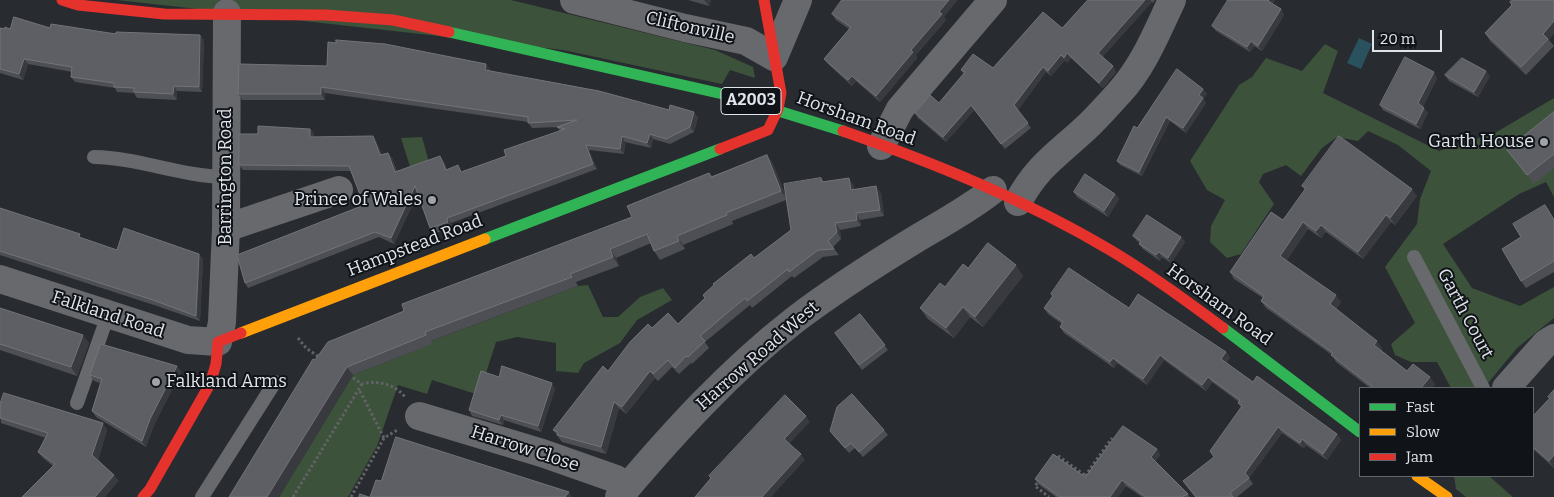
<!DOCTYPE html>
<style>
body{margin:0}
#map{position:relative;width:1554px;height:497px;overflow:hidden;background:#282b30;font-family:Bitter,serif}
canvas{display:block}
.legend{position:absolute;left:1359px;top:387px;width:175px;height:90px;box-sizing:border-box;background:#101317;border:1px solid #63676c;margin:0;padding:6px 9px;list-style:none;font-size:15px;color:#e0e5ec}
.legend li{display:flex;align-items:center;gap:10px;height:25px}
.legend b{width:25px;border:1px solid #63676c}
.scale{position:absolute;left:1372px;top:30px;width:70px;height:22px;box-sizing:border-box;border:2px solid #e0e5ec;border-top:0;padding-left:6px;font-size:15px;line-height:18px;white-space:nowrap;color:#e0e5ec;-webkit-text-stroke:4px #101317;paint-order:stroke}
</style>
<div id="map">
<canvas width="1554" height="497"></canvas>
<ul class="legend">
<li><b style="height:6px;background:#30b455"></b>Fast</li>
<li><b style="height:6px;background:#ff9f0a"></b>Slow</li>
<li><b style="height:6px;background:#e5322d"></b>Jam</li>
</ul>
<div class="scale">20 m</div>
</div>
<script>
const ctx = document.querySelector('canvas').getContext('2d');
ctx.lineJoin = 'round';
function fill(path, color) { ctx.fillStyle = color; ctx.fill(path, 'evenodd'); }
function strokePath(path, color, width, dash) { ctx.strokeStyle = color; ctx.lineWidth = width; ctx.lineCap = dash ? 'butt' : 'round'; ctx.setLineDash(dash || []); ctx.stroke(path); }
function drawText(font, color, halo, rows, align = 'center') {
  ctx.font = font + ' Bitter,serif'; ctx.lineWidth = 4; ctx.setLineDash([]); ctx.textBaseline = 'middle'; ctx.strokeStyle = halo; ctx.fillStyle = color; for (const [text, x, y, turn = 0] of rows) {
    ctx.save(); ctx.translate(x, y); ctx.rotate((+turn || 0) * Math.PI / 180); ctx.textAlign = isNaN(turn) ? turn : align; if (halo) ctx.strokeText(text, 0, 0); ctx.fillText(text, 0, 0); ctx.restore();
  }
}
fill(new Path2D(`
 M117 0H511L715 50 753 67 755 78 730 70 722 84 563 50Z
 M1325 44 1338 51 1323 93 1439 151 1495 133 1554 98V197L1546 182 1519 194 1443 244 1472 288 1520 306 1554 287V318L1517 348 1484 388H1451L1437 362H1411L1395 355 1391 344 1415 323 1385 267 1417 224 1420 199 1431 171 1398 145 1368 131 1358 141 1337 137 1322 148 1301 176 1286 165 1263 174 1259 182 1274 204 1241 254 1227 258 1210 242 1211 226 1225 200 1207 190 1190 161 1239 85 1252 77 1266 58 1302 71Z
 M422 137 430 166 412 173 401 138Z
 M588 285 603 317H618L640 297 663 288 672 300 637 320 620 343 584 363 578 373 556 371V343L517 337 496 342 479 395 432 380 427 394 398 385 377 446 348 497H279L353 375 411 352 410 349 578 286Z
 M1454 476H1489L1513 497H1466L1456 489Z`), '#3d523a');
fill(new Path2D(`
 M1359 38 1372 44 1361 69 1347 63Z`), '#2a525e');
strokePath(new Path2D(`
 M298 338 306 348 319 357
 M349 375 362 384C377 380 395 384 405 397
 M360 391 384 438
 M1055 458 1057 455 1090 479
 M1085 476 1112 438
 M1040 479 1035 486 1049 497
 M293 497 362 384
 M351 497 384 438 399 429`), '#616367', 3, [2.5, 2.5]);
strokePath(new Path2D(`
 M94 157C139 158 180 176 225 177
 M1414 257 1483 388
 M77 403 108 315
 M202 497 275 382`), '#67696d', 14);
strokePath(new Path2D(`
 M574 0 685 28 746 41 774 57 798 0
 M881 146 900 109 993 0
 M1018 202C1038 164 1061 152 1090 124 1100 114 1110 103 1119 93 1143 67 1157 32 1172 0
 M226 228 339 190
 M0 279 188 340 218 342 222 322 226 228 227 13
 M1506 388 1546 343 1554 338
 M419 416 542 453 616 479 627 488
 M619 497C673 433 730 370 796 319 834 290 875 264 916 239 943 223 969 209 993 190`), '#67696d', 28);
strokePath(new Path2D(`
 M449 32 727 95 843 131
 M485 239 720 149
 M1223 328 1360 432`), '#30b455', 11);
strokePath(new Path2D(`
 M241 333 485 239
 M1417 476 1447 497`), '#ff9f0a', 11);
strokePath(new Path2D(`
 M62 0 78 5 164 14 326 15 393 20 449 32
 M843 131C934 163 1026 200 1110 250 1149 273 1187 301 1223 328
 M720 149 768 130 778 109 781 93 764 0
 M143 497 150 489 210 384 216 364 218 342 241 333`), '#e5322d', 11);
fill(new Path2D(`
 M688 0H711L709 6Z
 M1092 0H1155L1153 3 1152 2 1102 57 1113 66 1116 72 1103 88 1071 58 1067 63 1065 60 1051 76 1046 72 1018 110 1031 128 1005 149 974 110 946 142 918 118 915 113 939 103 964 74 961 70 993 68 1062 28Z
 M1554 0 1549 40 1554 46 1526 75 1490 41 1485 33 1512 5 1510 2Z
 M1273 4 1281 9 1284 15 1262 51 1254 46 1250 52 1216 31 1212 26Z
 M832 14 944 17 946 20 916 55 917 58 880 102 856 81 852 86 828 64 824 59 849 29 836 20Z
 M0 28 5 29 50 28 116 34 200 35 204 40 202 92 177 91V100L137 98 134 93 117 92 115 88 75 82 71 77 72 72 28 64 23 80 0 73Z
 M490 69 489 71 669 110 698 117 694 132 670 144 653 139 651 148 625 142 624 154 589 150 597 169 451 223 452 227 434 234 430 228 418 193 394 244 379 237 248 288 245 283 364 205 351 171 243 170 239 165 258 134 310 129 314 134V137L376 141 382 155 388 153 392 158 397 171 444 162 447 170 462 172 506 156 560 131 557 127H559L532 128 528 122 325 93V100H242L238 94Z
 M1445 75 1490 76 1478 97 1449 81Z
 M1437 78 1423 107 1428 113 1420 129 1383 110 1380 105Z
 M1203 89 1207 94 1203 99 1206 103 1186 133 1170 121 1142 176 1120 165 1117 161 1137 128Z
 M1554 112V168L1534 184 1507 150Z
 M767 155 773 164 786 197 821 178 824 182 853 184 854 189 881 193 884 216 860 220 861 226 840 230 841 239 833 247 839 255 823 257 794 278 792 276 752 308 750 305 705 342 709 348 692 364 691 363 679 374 672 367 658 381 655 378 626 414 619 408 606 454 562 442 553 430 608 371 652 328 678 324 754 258 791 230 786 200 732 221 733 224 683 245 685 249 660 260 654 251 651 243 616 258 619 266 576 282 578 286 431 341 432 344 353 375 315 360 404 311 632 217 709 173 712 176Z
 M1302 186 1417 196 1395 225 1391 222 1363 259 1326 232 1321 238 1308 229 1286 261 1341 302 1336 309 1382 348 1381 350 1407 371 1435 384 1431 388H1370L1336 362 1332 355 1266 308 1261 301 1263 298 1234 279 1230 272 1283 220 1305 190Z
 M1074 192 1115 194 1119 199 1108 217 1077 197Z
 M1545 205 1554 219V272L1526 288 1521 281V237Z
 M0 208 83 239 117 250 199 254 203 259 200 321 157 306 0 255Z
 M1133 236 1181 237 1185 242 1171 263 1162 257 1160 261 1143 249 1139 244 1140 243 1137 241Z
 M968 268 1023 276 983 327 970 317 954 338 928 319 920 308Z
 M1051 294 1129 308 1226 352 1230 358 1226 363 1253 382 1337 434 1341 440 1327 460 1306 445 1304 448 1282 433 1249 478 1253 484 1237 497H1195L1183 481 1214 457 1241 407 1238 403 1239 402 1212 382 1206 391 1164 360 1147 385 1117 363 1114 368 1064 333 1060 327 1062 324 1048 314 1044 308 1052 296Z
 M0 308 89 343 77 376 0 350Z
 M860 314 888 350 862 370 835 333Z
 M177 366 181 372 154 425 146 447 96 417 92 411 100 383 94 381 90 375Z
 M499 377 555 389 541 432 504 420 503 425 472 416 469 410Z
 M1550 398 1554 468 1533 449V416Z
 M0 404 107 430 98 460 119 481 53 466 43 458 38 452 46 438 1 423Z
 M884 430 888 435 863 457 855 448 849 453 834 436 830 431Z
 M1157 449 1160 455 1155 462 1190 497H1142L1126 486 1118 497H1056L1038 484 1035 479 1085 477Z`), '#4e4f54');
fill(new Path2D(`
 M704 0H711L709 6Z
 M949 0H958L944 17 946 20 916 55 917 58 880 102 876 96Z
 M1145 0H1150L1152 2 1102 58 1098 53Z
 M1269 0H1275L1271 7 1268 1Z
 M1281 9 1284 15 1262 51 1258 46Z
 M1554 21V34L1549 40 1543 34Z
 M200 35 204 40 202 92 199 87Z
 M1251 41 1254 46 1250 52 1247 47Z
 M1067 53 1071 58 1067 63 1064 58Z
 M1061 55 1065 60 1051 76 1048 71Z
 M24 59 28 64 23 80 19 74Z
 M486 64 490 69 488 75 485 70Z
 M1113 66 1116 72 1103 88 1099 83Z
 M1043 67 1046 72 1018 110 1014 105Z
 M1486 71 1490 76 1478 97 1474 92Z
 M1434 72 1437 78 1422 109 1418 103Z
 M852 76 856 81 852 86 848 80Z
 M174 86 177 91V100L173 94Z
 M321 87 325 93V100L321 94Z
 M1203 89 1207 94 1203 99 1206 103 1186 133 1183 128 1199 95Z
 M971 105 974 110 946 142 943 137Z
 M1424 108 1428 113 1420 129 1416 124Z
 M694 112 698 117 694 132 690 127Z
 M1166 117 1170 121 1142 176 1139 172Z
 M310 129 314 134 313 142 310 137Z
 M650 134 653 139 651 148 647 143Z
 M373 136 376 141 384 161 380 155Z
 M622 136 625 142 624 154 620 149Z
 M586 145 589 150 597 169 593 164Z
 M388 153 392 158 399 177 395 172Z
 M767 155 773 164 787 200 781 191Z
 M440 156 444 162 449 176 446 170Z
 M849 178 853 184 855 196 851 190Z
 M415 186 419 191 394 244 391 238Z
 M876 186 881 193 884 216 880 210Z
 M1412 189 1417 196 1395 225 1390 218Z
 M1115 194 1119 199 1108 217 1104 211Z
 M856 213 860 220 861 226 857 220Z
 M1386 215 1391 222 1363 259 1358 252Z
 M447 218 451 223 452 227 448 222Z
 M1303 222 1308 229 1285 263 1280 256Z
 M835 223 840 230 841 239 837 232Z
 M1321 225 1326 232 1321 238 1316 231Z
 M677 236 683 245 685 249 679 241Z
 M1181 237 1185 242 1171 263 1168 258Z
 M610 249 616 258 619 266 613 257Z
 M1159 252 1162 257 1160 261 1156 255Z
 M199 254 203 259 200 321 196 316Z
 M1016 265 1023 276 983 327 975 317Z
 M1336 295 1341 302 1335 311 1330 304Z
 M963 307 970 317 954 338 946 328Z
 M83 335 89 343 77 376 71 367Z
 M1377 341 1382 348 1379 352 1374 345Z
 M1226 352 1230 358 1225 365 1221 359Z
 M1160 355 1164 360 1147 385 1143 379Z
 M1113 358 1117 363 1114 368 1110 362Z
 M177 366 181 372 154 425 146 447 142 441 150 419Z
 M347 367 353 375 279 497H267Z
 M650 371 655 378 626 414 622 407Z
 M1208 377 1212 382 1206 391 1202 385Z
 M1430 377 1435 384 1431 388H1421Z
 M552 383 555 389 541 432 538 426Z
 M614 402 619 408 606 454 601 447Z
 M501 415 504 420 503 425 499 420Z
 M806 416 810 422 788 445 784 439Z
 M103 423 107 430 97 462 92 455Z
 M1278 427 1282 433 1249 478 1245 473Z
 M1337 434 1341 440 1327 460 1323 454Z
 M1302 439 1306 445 1304 448 1300 443Z
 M1157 449 1160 455 1155 462 1151 457Z
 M801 454 805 460 771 497H762Z
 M1554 455V468L1549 461Z
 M114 475 119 481 105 497H95Z
 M1122 480 1126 486 1118 497H1110Z
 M569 492 572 497H565Z`), '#383a3f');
const building = new Path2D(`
 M842 0H949L939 12 942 14 911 50 913 52 876 96 852 76 848 80 824 59 851 27 832 14Z
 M1088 0H1145L1098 53 1113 66 1099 83 1067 53 1064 58 1061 55 1048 71 1043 67 1014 105 1028 123 1001 144 971 105 943 137 915 113 930 95 939 103 965 72 961 70 973 54 993 68 1043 12 1062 28Z
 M1228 0H1269L1268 1 1281 9 1258 46 1251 41 1247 47 1212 26Z
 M1512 0H1554V21L1543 34 1548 39 1521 67 1485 33 1512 5 1510 2Z
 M14 17 50 28 51 24 116 34V32L200 35 199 87 174 86 173 94 134 92V88L114 87V83L71 77 72 67 24 59 19 74 0 69V28L5 29V27L10 29Z
 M336 40 385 44 486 64 485 70 599 91 669 110 670 105 694 112 690 127 666 139 650 134 647 143 622 136 620 149 586 145 593 164 447 218 448 222 430 228 415 186 391 238 375 232 245 283 237 255 364 205 349 166 239 165V134H258V126L310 129V137L373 136 380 155 388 153 395 172 440 156 446 170 458 165 461 172 506 156 504 150 565 129 557 127 577 120 528 123V117L321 87V94H238L239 64 327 66 328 42 336 43Z
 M1405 57 1434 72 1418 103 1424 108 1416 124 1380 105Z
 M1462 58 1486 71 1474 92 1445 75Z
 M1177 69 1203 89 1199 95 1203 98 1183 128 1166 117 1139 172 1117 161 1134 126 1137 128Z
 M1554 112V154L1527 175 1507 150Z
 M1339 136 1412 189 1390 218 1386 215 1358 252 1321 225 1316 231 1303 222 1280 256 1336 295 1330 304 1377 341 1374 345 1407 371 1413 364 1430 377 1421 388H1374L1331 355 1333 353 1261 301 1264 296 1230 272 1271 212 1283 220 1306 188 1302 186Z
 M767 155 781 191 726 213 727 215 677 236 679 241 654 251 647 234 610 249 613 257 570 274 572 277 425 332 426 335 347 367 267 497H229L313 359 315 360 328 342 404 311 402 304 632 217 627 206 709 173 711 177Z
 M1085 174 1115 194 1104 211 1074 192Z
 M821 178 822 182 849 178 851 190 876 186 880 210 856 213 857 220 835 223 837 232 828 241 834 249 818 250 789 272 788 269 747 301 745 298 700 336 705 341 688 357 686 356 675 368 668 360 653 374 650 371 622 407 614 402 601 447 557 435 558 432 553 430 603 366 608 371 630 342 648 324 652 328 668 313 678 324 705 298 703 295 714 285 713 284 751 254 754 258 791 230 784 184Z
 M1545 205 1554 220V261L1521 281 1502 249 1521 237 1513 224Z
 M0 208 80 234 79 237 117 250 124 228 199 254 196 316 153 300 0 251Z
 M1147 215 1181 237 1168 258 1159 252 1156 255 1139 244 1141 241 1133 236Z
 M988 243 1016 265 975 317 963 307 946 328 920 308 940 283 945 287 963 264 968 268Z
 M1069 268 1129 308 1138 294 1226 352 1221 359 1253 382 1257 376 1337 434 1323 454 1302 439 1300 443 1278 427 1245 473 1249 478 1230 493 1233 497H1196L1183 481 1214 457 1210 451 1242 406 1238 403 1240 400 1208 377 1202 385 1160 355 1143 379 1113 358 1110 362 1060 327 1063 322 1044 308 1053 296 1051 294Z
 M0 308 83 335 71 367 0 344Z
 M860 314 885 345 859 365 835 333Z
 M101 344 177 366 150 419 142 441 92 411 102 379 90 375Z
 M502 366 552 383 538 426 501 415 499 420 469 410 481 371 499 377Z
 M1554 390V455L1549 461 1533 447V416L1550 398 1548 397Z
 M4 393 103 423 92 455 114 475 95 497H22L55 464 38 452 48 433 0 418V404Z
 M852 394 884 430 859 452 851 443 845 448 830 431 837 407Z
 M785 395 806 416 784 439 801 454 762 497H695L711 478 709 476Z
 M1123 426 1157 449 1151 457 1188 494 1181 497H1146L1122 480 1110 497H1060L1035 479 1053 454 1085 477Z
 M396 437 569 492 565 497H370L376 480 381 481Z
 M360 494 369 497H359Z`);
fill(building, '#5e5f65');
strokePath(building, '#72747a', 1);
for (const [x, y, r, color] of [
 [1544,142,5,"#a0a4aa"],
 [432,200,5,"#a0a4aa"],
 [156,382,5,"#a0a4aa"]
]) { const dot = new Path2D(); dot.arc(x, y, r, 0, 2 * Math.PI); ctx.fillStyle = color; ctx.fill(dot); strokePath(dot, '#101317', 2); }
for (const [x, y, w] of [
 [751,101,60]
]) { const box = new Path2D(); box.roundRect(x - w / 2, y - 13.5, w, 27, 4); ctx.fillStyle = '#101317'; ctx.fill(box); strokePath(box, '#e0e5ec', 1); }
drawText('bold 16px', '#e0e5ec', null, [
 ["A2003",751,101]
]);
drawText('18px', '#e0e5ec', '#101317', [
 ["Cliftonville",690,28,13],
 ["Horsham Road",856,119,20],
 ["Barrington Road",226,177,-90],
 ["Hampstead Road",415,246,-21],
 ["Horsham Road",1219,305,36],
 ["Garth Court",1465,314,62],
 ["Falkland Road",108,315,18],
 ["Harrow Road West",758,356,-41],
 ["Harrow Close",525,449,18]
]);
drawText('18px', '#e0e5ec', '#101317', [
 ["Garth House",1534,142],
 ["Prince of Wales",422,200],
 ["Falkland Arms",166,382,"left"]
], 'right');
</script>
